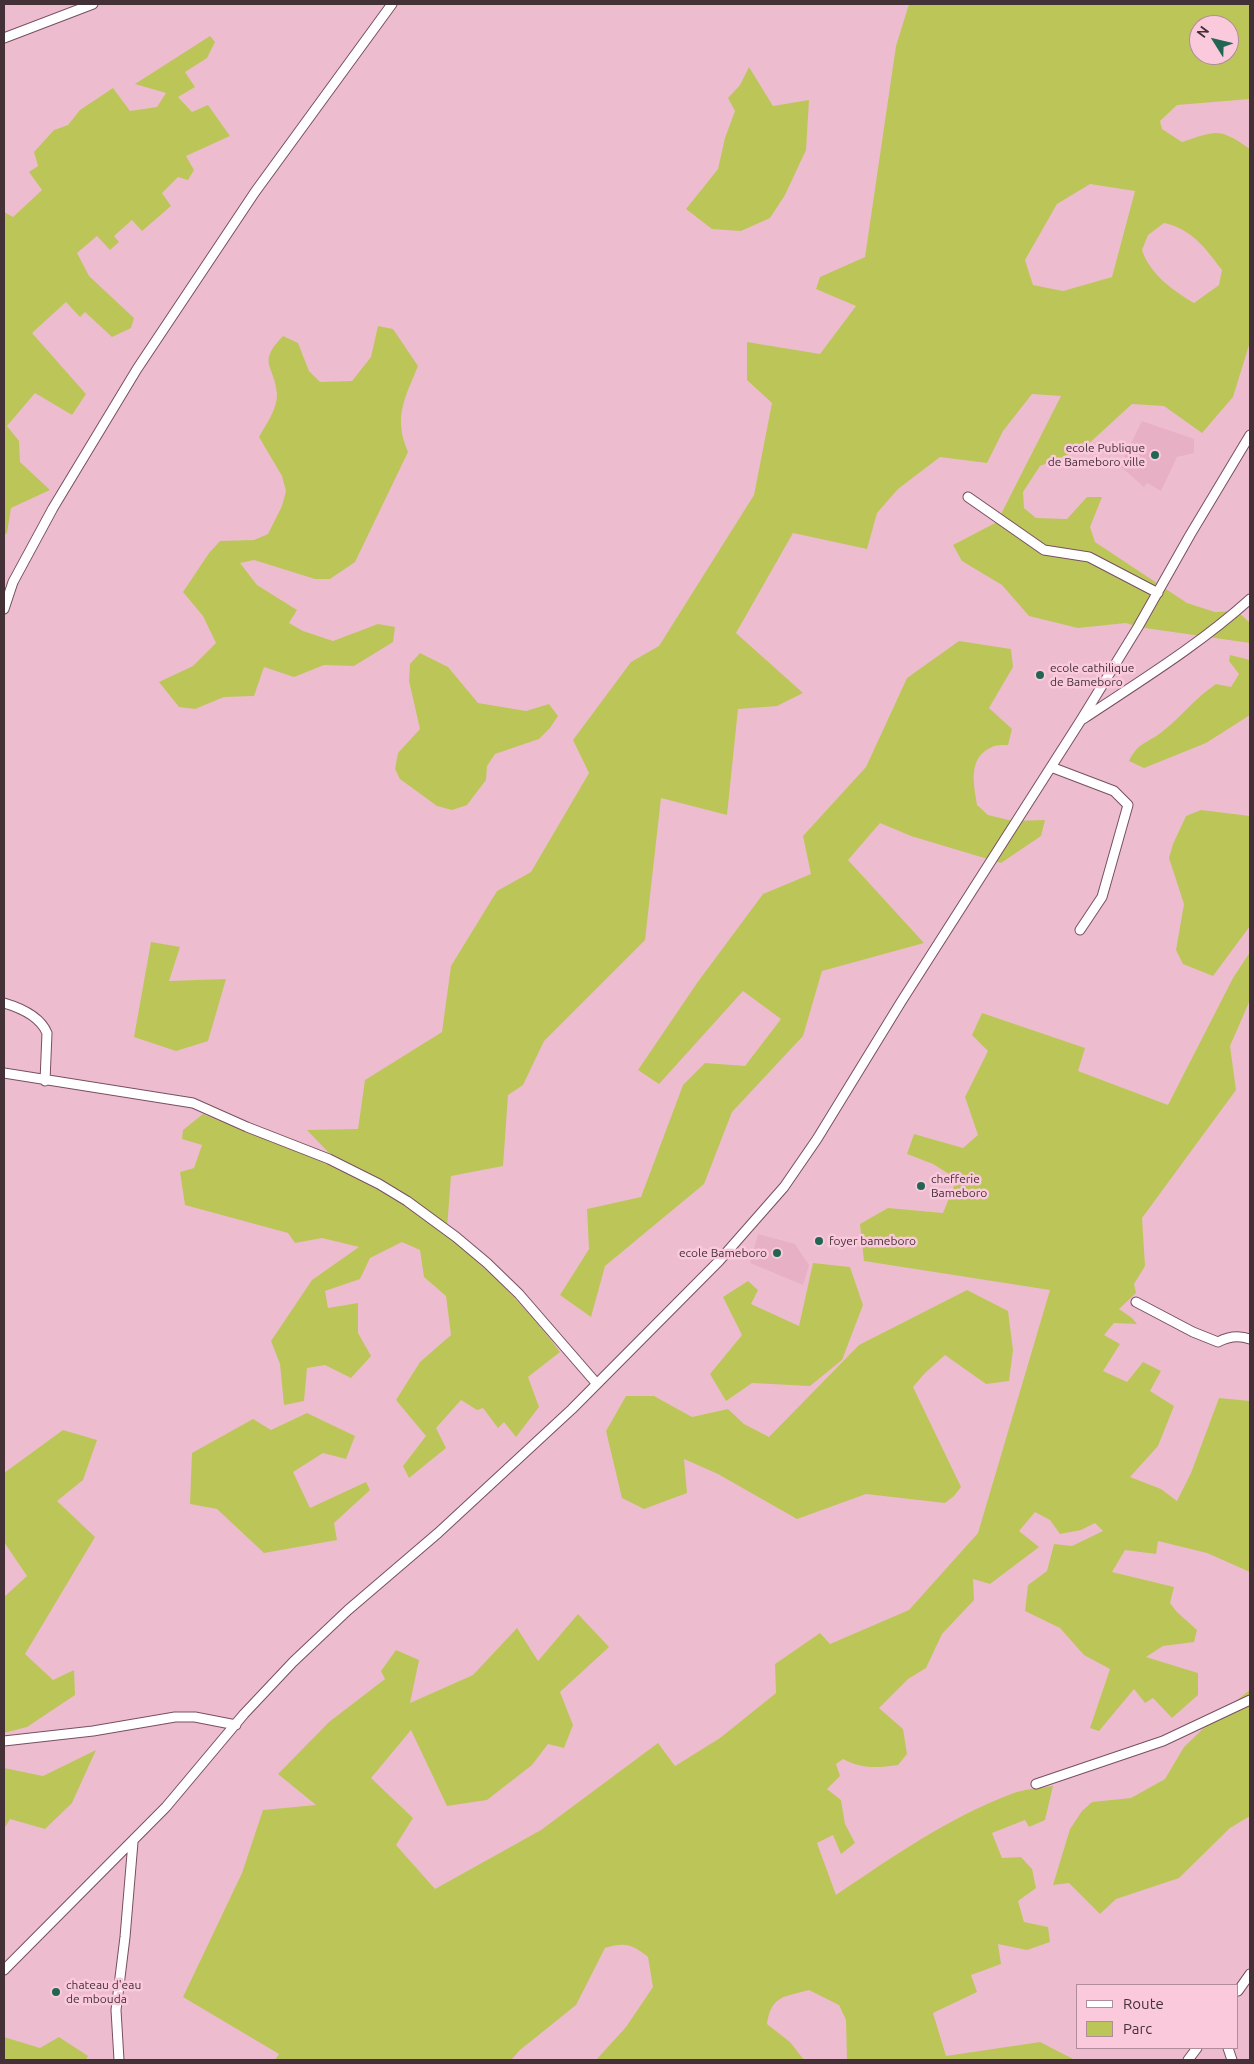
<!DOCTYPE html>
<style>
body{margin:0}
#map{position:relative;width:1254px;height:2064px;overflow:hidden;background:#edbdcf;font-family:Ubuntu,sans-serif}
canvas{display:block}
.frame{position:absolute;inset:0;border:5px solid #443138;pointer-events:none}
.legend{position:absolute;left:1076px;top:1984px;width:162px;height:65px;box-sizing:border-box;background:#facadc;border:1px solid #b18d9a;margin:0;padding:6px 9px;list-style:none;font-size:15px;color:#443138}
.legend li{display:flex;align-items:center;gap:10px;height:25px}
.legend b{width:25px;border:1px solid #b18d9a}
.north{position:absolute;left:1189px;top:15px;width:50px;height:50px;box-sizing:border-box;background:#facadc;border:1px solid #b18d9a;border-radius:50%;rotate:306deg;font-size:14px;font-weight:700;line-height:20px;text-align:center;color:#443138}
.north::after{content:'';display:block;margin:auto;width:18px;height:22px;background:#236555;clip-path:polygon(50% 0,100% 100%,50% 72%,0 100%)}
</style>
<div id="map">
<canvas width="1254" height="2064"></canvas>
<div class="frame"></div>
<ul class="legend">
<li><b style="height:6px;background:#fff"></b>Route</li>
<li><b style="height:14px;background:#bcc658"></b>Parc</li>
</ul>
<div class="north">N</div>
</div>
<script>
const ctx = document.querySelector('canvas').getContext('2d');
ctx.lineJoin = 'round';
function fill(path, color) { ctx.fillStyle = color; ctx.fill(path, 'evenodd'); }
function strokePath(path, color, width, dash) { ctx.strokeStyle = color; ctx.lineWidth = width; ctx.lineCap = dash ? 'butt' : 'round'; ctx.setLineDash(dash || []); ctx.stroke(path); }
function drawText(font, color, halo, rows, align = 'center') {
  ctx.font = font + ' Ubuntu,sans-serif'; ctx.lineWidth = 5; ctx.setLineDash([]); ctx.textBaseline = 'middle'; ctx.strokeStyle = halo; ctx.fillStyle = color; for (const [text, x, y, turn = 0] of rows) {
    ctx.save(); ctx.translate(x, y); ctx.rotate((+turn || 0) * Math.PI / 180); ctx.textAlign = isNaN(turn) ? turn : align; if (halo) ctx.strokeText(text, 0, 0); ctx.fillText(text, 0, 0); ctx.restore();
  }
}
fill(new Path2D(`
 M1142 421 1194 439V453L1177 457 1161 491 1147 483 1144 487 1120 466Z
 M758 1234 795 1244 809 1265 803 1285 750 1263Z`), '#e7b0c5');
fill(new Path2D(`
 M909 4H1250V99L1177 105 1160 121 1162 129 1182 142C1217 131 1218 127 1250 149V342L1233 397 1202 433 1164 406 1132 404 1084 448 1040 466 1023 492 1024 508 1036 518 1067 519 1087 497H1102L1090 527 1095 542 1187 603 1215 612 1237 611 1250 623V643L1138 627 1126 623 1078 628 1029 616 1002 585 962 561 953 545 997 522 1061 396 1032 394 1003 431 987 463 940 457 898 489 877 513 867 549 793 533 736 633 803 693 777 706 738 709 727 815 661 798 645 940 544 1041 523 1085 508 1095 503 1166 451 1176 447 1228 386 1182 330 1154 307 1130 358 1129 365 1080 442 1032 451 966 497 891 531 872 589 773 573 740 631 662 659 646 754 495 772 403 747 380V342L820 354 856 306 816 289 820 277 865 257 896 46ZM1199 25H1229V55H1199ZM1090 184 1135 191 1112 277 1063 291 1033 285 1025 260 1057 204ZM1164 223C1192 229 1205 248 1222 270L1219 285 1194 303C1172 290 1150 274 1142 250L1148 235Z
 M210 36 215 42 207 58 185 72 195 87 178 97 192 112 208 105 230 136 186 156 194 170 188 180 178 177 162 193 171 206 142 231 132 220 114 236 119 242 110 250 97 236 77 253 89 276 134 318 131 328 112 337 85 312 80 317 66 302 32 333 86 394 72 415 35 393 7 426 19 441 20 462 50 490 11 508 7 533 4 535V212L13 217 42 190 29 172 38 166 34 152 54 130 68 125 80 110 113 88 130 111 157 107 166 93 135 84Z
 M749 67 773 106 809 100 806 150 785 195 770 218 741 231 712 229 686 209 718 169 725 138 735 111 728 98 740 85Z
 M378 326 393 329 418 366C405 398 393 417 408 452L355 562 330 579H315L254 560 240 563 257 585 297 610 289 623 303 631 333 641 378 624 395 627 393 642 354 666 324 665 294 677 264 667 254 696 224 697 195 709 179 707 159 682 193 666 216 643 203 616 183 592 209 553 220 541 254 540 268 534 282 506 286 491 282 476 259 437C266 424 277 410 277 394 275 365 256 364 283 336L298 343 309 371 320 382 352 381 371 357Z
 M959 641 1011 649 1013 667 989 708 1012 729 1008 745C1003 745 996 745 992 747 967 758 974 784 977 805L988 815 1013 821 1045 820 1041 836 1001 863 911 836 880 823 848 860 924 943 822 971 803 1036 732 1112 704 1184 605 1266 591 1317 560 1295 589 1249 587 1209 641 1197 683 1085 705 1063 745 1066 781 1019 743 991 659 1084 638 1070 697 983 763 894 811 874 803 836 866 767 907 678Z
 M420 653 448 667 478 703 526 711 549 704 558 716 550 728 539 739 495 754 487 766 486 780 467 805 452 810 437 806 400 779 395 769 398 753 420 729 409 681 410 664Z
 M1230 655 1250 660V715L1206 743 1144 768 1129 761C1139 741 1147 744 1163 731 1182 716 1196 697 1216 684L1231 687 1239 674 1229 661Z
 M1201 810 1250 816V926L1213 976 1183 964 1176 950 1184 904 1169 858 1173 844 1186 816Z
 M151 942 180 947 169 981 226 979 208 1041 176 1051 134 1037Z
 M1250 952V1000L1230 1046 1236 1090 1142 1218 1145 1266 1134 1284 1136 1293 1119 1309 1132 1318 1137 1324 1114 1323 1104 1335 1120 1344 1103 1371 1127 1382 1143 1362 1161 1371 1150 1391 1174 1406 1158 1446 1130 1477 1161 1489 1177 1501 1191 1473 1219 1398 1250 1401V1572L1207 1553 1158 1541 1156 1554 1125 1550 1112 1572 1174 1587 1170 1603 1177 1612 1197 1630 1194 1642 1163 1646 1146 1657 1198 1673V1695L1172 1718 1153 1698 1145 1703 1134 1689 1099 1731 1090 1728 1110 1669 1084 1655 1060 1628 1025 1611 1028 1585 1047 1571 1054 1544 1072 1546 1103 1531 1095 1523 1081 1530 1060 1534 1050 1520 1035 1512 1019 1531 1039 1547 990 1584 973 1579 974 1600 942 1634 926 1668 908 1679 879 1708 903 1729 907 1754 898 1765C878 1768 861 1769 843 1759L836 1764 840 1776 827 1789 841 1800 845 1824 855 1843 841 1854 833 1835 817 1843 836 1895C892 1857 948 1818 1011 1794 1024 1789 1039 1788 1053 1786L1045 1820 1029 1827 1025 1820 992 1833 1002 1858 1021 1857 1032 1869 1036 1888 1018 1901 1024 1922 1048 1927 1050 1942 1027 1950 998 1944 1001 1964 971 1975 977 1992 933 2013 946 2056 1040 2042 1075 2060H847L846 2020 839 2005 809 1990C785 1997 771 1995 767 2024L790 2042 804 2060H596L626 2027 653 1987 648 1957C632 1944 625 1942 605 1948L576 2005 520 2050 511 2060H275L279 2054 183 1997 242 1873 263 1810 316 1805 278 1774 329 1722 385 1679 381 1671 396 1650 419 1660 410 1703 473 1675 517 1628 538 1661 578 1614 609 1647 560 1692 573 1725 564 1748 548 1744 532 1765 487 1800 447 1806 411 1730 371 1778 413 1818 396 1845 435 1889 541 1830 658 1743 675 1766 720 1738 776 1693 775 1664 820 1633 830 1644 909 1610 978 1533 1050 1290 864 1261 860 1224 888 1208 943 1213 957 1179 933 1164 907 1154 914 1134 963 1148 978 1135 965 1097 988 1051 972 1035 982 1013 1085 1048 1078 1071 1168 1105 1233 978Z
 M203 1114C272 1142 344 1167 408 1205 430 1219 451 1238 470 1255 503 1285 534 1316 560 1352L528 1377 539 1407 516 1437 504 1422 498 1428 483 1408 477 1410 461 1400 436 1428 446 1448 409 1478 403 1466 426 1436 396 1400 420 1362 451 1335 446 1296 424 1277 420 1250 402 1242 370 1258 360 1279 325 1291 328 1308 358 1303V1333L371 1356 351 1378 325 1365 307 1368 304 1401 284 1405 280 1364 271 1341 312 1280 359 1247 322 1238 295 1243 288 1233 185 1205 180 1172 194 1168 202 1145 182 1139 183 1130Z
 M813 1263 850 1267 863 1305 842 1360 810 1386 752 1383 726 1401 710 1374 742 1335 723 1297 748 1281 758 1290 751 1304 799 1326Z
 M967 1290 1008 1311 1013 1350 1009 1381 986 1384 945 1355 925 1373 913 1387 961 1487 954 1496 945 1503 866 1494 797 1519 718 1474 684 1459 687 1493 644 1509 622 1498 606 1431 626 1396H654L692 1417 728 1409 744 1424 769 1437 859 1345Z
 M307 1413 355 1436 346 1459 323 1453 293 1472 310 1508 366 1482 370 1490 334 1523 337 1540 264 1553 217 1509 190 1504 192 1453 253 1419 271 1430Z
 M63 1430 97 1440 83 1480 57 1501 95 1537 25 1654 53 1680 74 1670 75 1695 27 1727 4 1733V1597L27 1576 4 1542V1473Z
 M1250 1690V1816L1230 1828 1179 1878 1116 1899 1100 1914 1069 1883 1053 1885 1070 1829 1082 1811 1092 1802 1131 1798 1165 1779 1184 1747 1214 1718Z
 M96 1750 72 1803 45 1829 10 1819 4 1829V1768L43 1776Z
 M4 2037 40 2048 59 2037 88 2056 86 2060H4Z`), '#bcc658');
const minor = new Path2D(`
 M4 38 93 4
 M968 497 1044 550 1089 557 1158 593
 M4 609 13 582 53 508 137 369 255 192 392 4
 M1083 719C1140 681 1199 645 1250 599
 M1051 767 1114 791 1128 805 1102 897 1080 930
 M4 1003C21 1008 40 1016 47 1033L45 1081
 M4 1073 193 1103 247 1127 329 1159 379 1184 407 1201 456 1237 487 1263 519 1294 597 1384
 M1136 1302 1193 1332 1218 1342C1229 1336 1239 1335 1250 1339
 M4 1741 93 1731 175 1717H195L236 1725
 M1036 1784 1163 1741 1250 1700
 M4 1970 166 1807 244 1714 293 1662 348 1610 438 1533 572 1409 719 1261 784 1187 817 1139 901 1002 1081 720 1138 627 1190 535 1250 435
 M1238 1991 1250 1974
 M1228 2048 1232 2060
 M119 2060 116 2010 125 1937 133 1842
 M1188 2060 1197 2048`);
strokePath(minor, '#784f60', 11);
strokePath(minor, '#fff', 9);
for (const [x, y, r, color] of [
 [1155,455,5,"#236555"],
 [1040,675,5,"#236555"],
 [921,1186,5,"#236555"],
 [819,1241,5,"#236555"],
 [777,1253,5,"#236555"],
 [56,1992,5,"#236555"]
]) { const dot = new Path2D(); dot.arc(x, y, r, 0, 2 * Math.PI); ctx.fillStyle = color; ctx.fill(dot); strokePath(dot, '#facadc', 2); }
drawText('12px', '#443138', '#facadc', [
 ["ecole Publique",1145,448,"right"],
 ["de Bameboro ville",1145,462,"right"],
 ["ecole cathilique",1050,668],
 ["de Bameboro",1050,682],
 ["chefferie",931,1179],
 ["Bameboro",931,1193],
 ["foyer bameboro",829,1241],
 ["ecole Bameboro",767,1253,"right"],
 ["chateau d'eau",66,1985],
 ["de mbouda",66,1999]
], 'left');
</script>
